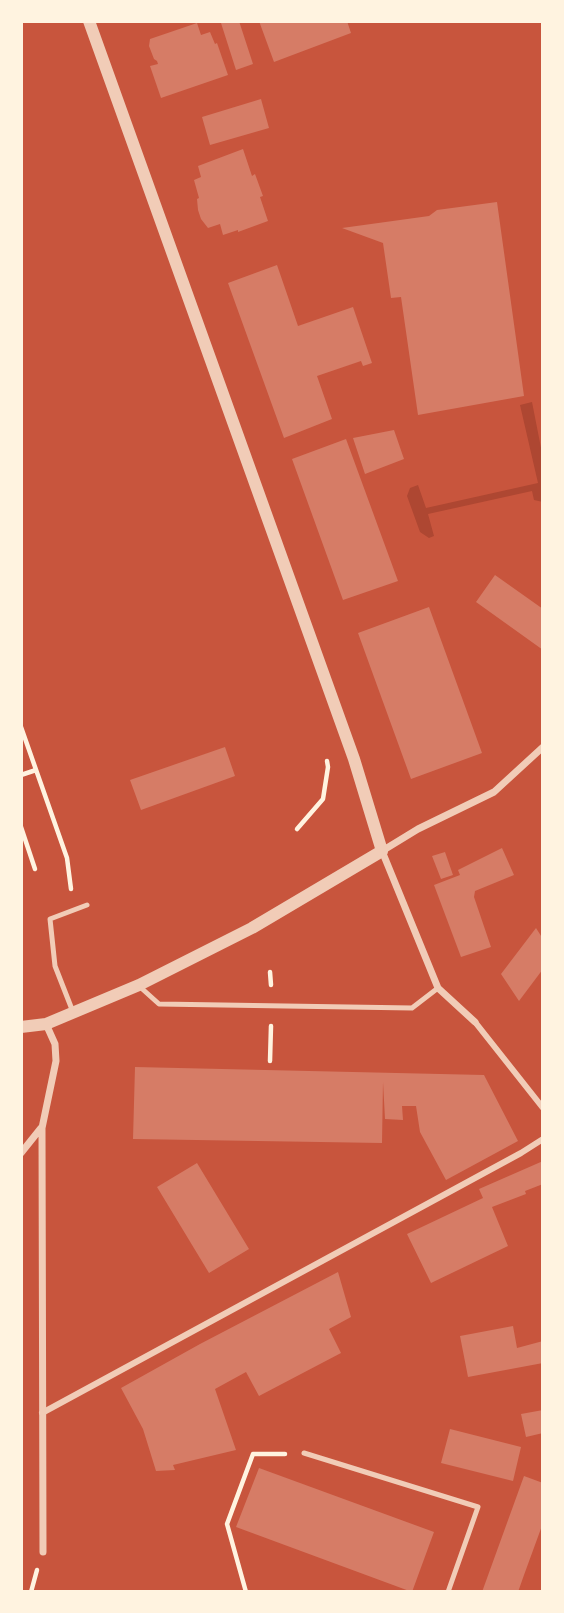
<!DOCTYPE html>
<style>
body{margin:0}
#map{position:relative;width:564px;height:1613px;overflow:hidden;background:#c8553d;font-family:Montserrat,sans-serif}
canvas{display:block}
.frame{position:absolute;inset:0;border:23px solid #fff3e0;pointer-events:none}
</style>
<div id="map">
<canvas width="564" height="1613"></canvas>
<div class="frame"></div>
</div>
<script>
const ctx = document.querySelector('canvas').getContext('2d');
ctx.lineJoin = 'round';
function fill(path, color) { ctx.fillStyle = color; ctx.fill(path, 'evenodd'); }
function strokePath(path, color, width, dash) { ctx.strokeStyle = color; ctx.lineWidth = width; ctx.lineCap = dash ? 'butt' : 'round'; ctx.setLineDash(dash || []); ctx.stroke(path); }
fill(new Path2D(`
 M532 402 543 458V502L534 500 532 491 428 514 434 536 429 538 420 532 407 496 410 488 418 485 426 508 538 483 520 405Z`), '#ae4732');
fill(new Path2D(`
 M228 21H239L253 64 236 70 221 23Z
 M259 21H347L351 33 274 62Z
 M197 23 201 35 210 32 215 44 217 43 228 75 161 98 150 66 158 64 157 61 154 59 149 46 150 39Z
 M261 99 269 128 210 145 202 117Z
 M243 149 252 176 255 174 263 196 260 197 268 221 238 232V230L223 235 220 224 208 228 201 219 198 210 197 199 199 198 194 180 201 177 198 166Z
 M497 202 524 396 418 415 401 297 391 298 383 243 342 228 429 216 437 210Z
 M277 265 298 326 353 307 372 363 363 366 361 361 317 376 332 419 284 438 228 283Z
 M394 430 404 459 365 474 353 438Z
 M346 439 398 581 343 600 292 459Z
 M495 575 543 609V650L476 602Z
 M429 607 482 753 411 779 358 633Z
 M225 747 235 776 141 810 130 780Z
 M502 848 514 875 475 891 474 897 491 947 461 957 434 885 460 875 458 870Z
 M445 852 453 875 441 879 432 856Z
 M536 928 543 939V969L519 1001 501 974Z
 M135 1067 484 1075 518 1141 446 1180 420 1132 416 1106H402L403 1120 385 1119 383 1082 382 1143 133 1139Z
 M543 1161V1184L525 1191 526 1194 492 1207 508 1246 431 1283 407 1234 483 1198 479 1189Z
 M197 1163 249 1249 209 1273 157 1187Z
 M338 1272 351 1317 329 1329 341 1353 259 1396 246 1372 215 1389 236 1450 173 1465 175 1470 156 1471 143 1429 121 1388 200 1344Z
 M513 1326 517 1348 543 1341V1363L468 1377 460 1336Z
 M543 1410V1433L526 1437 521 1414Z
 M450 1429 521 1447 513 1481 441 1463Z
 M259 1468 434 1532 412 1592 236 1527Z
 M524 1476 543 1483V1523L524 1575 518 1592H482Z`), '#d67c66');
strokePath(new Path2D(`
 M21 727 67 858 71 889
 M21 775 36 770
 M21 827 35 869
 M297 829 323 799 328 767 327 761
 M270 972 271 985
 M270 1061 271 1026
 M31 1592 37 1570
 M246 1592 227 1524 253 1454H285`), '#fff3e0', 4.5);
strokePath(new Path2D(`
 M139 986 159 1004 412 1008 438 988
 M73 1012 55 966 50 919 87 905
 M304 1453 478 1507 448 1592`), '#f1ccb7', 5);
strokePath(new Path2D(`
 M475 1022 543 1108
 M42 1413 521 1153 543 1139`), '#f1ccb7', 6);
strokePath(new Path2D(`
 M475 1022 438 988 382 851 418 829 494 792 543 747
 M21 1153 41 1128
 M43 1552 42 1128 56 1061 55 1044 46 1024`), '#f1ccb7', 7);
strokePath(new Path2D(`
 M21 1027 46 1024 139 985 252 928 382 851 354 759 89 21`), '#f1ccb7', 12);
</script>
